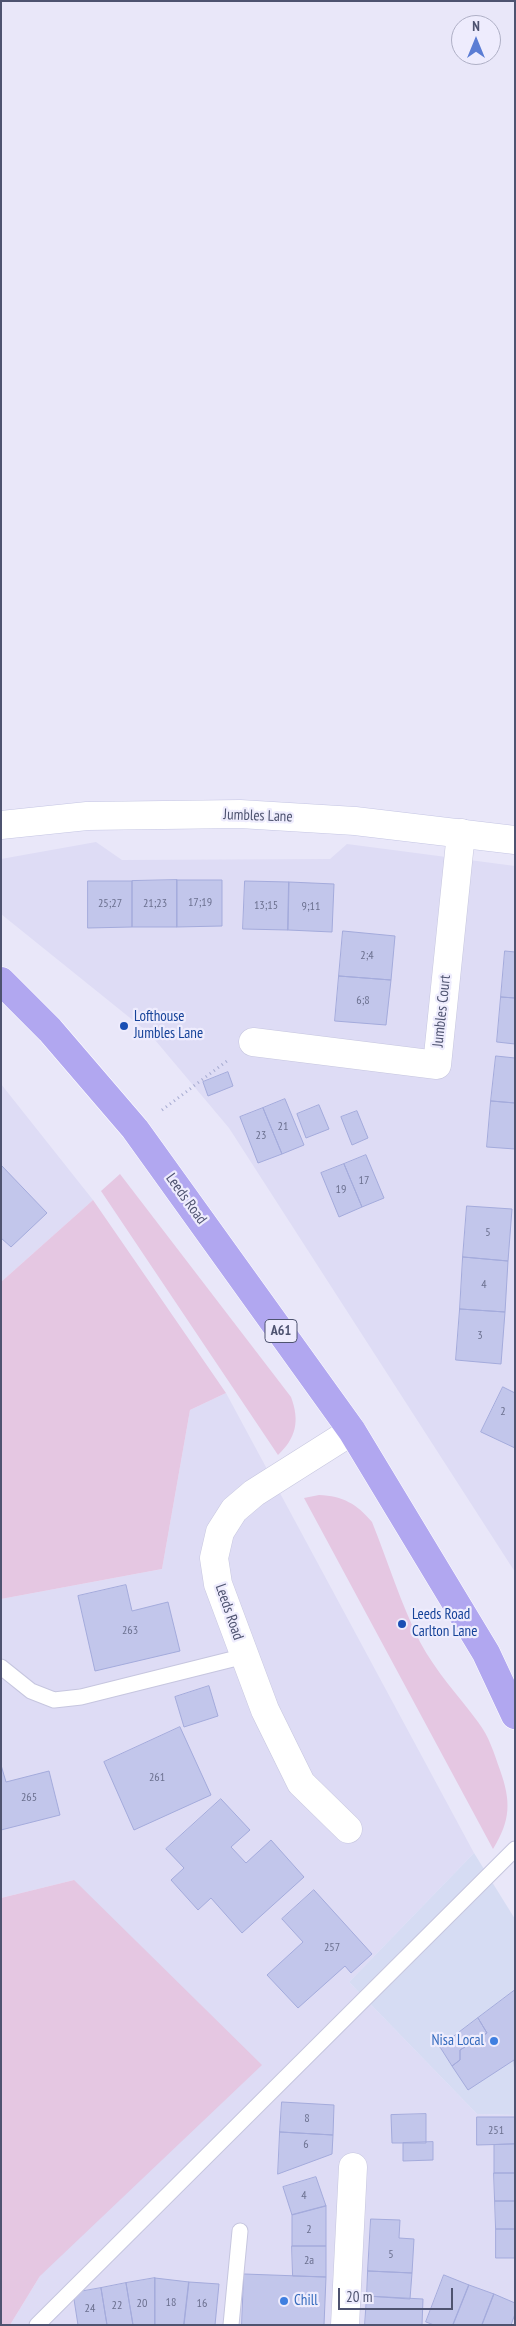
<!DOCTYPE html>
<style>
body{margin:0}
#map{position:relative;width:516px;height:2326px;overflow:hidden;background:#e9e7f9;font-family:"PT Sans Narrow",sans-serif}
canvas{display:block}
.frame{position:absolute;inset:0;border:2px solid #4e5370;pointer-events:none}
.north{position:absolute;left:451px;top:15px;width:50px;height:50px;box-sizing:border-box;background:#eeecfd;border:1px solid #aeafc5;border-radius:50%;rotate:0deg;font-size:14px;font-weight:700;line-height:20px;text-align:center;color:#4e5370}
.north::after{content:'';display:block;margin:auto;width:18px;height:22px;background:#5b7dd4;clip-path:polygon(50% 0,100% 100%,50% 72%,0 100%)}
.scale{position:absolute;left:338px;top:2288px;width:115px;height:22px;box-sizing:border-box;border:2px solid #4e5370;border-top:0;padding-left:6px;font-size:15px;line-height:18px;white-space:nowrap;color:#4e5370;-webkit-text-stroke:4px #eeecfd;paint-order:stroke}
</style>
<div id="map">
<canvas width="516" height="2326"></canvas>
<div class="frame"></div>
<div class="north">N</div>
<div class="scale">20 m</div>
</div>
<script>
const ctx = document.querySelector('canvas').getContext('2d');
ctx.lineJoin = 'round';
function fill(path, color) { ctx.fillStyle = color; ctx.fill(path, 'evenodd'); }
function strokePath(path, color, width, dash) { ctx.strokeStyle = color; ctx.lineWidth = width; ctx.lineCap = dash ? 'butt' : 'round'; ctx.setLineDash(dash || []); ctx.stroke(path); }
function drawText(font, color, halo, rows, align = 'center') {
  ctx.font = font + ' "PT Sans Narrow",sans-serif'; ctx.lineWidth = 4.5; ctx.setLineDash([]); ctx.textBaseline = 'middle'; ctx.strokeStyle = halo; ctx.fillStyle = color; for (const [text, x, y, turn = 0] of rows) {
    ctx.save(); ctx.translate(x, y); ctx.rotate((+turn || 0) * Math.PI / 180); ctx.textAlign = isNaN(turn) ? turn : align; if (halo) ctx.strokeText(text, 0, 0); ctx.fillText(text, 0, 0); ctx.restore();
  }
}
fill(new Path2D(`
 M96 842 122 860 330 859 347 844 515 866V1572L229 1128 150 1034 1 914V859Z
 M1 1084 93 1200 1 1282Z
 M226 1393 474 1853 349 1982 477 2114 515 2115V2325H10L40 2276 74 1880 1 1898V1599L162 1569 190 1410Z`), '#dedcf5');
fill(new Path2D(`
 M474 1853 515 1919V2115L477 2114 349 1982Z`), '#d6dcf3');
fill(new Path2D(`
 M120 1174 291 1397C300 1421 296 1438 278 1455L101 1191Z
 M93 1200 226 1393 190 1410 162 1569 1 1599V1282Z
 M319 1495C343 1496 357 1504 372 1522 388 1562 401 1604 420 1642 436 1672 458 1695 478 1722 489 1736 494 1753 500 1770 511 1801 511 1820 493 1849L304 1498Z
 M74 1880 262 2065 40 2276 10 2325H1V1898Z`), '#e5c7e2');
const building = new Path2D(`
 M177 880H222V926L177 927Z
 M177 880V927H132V881Z
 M88 881H132V927L88 928Z
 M245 881 289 882 288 930 243 929Z
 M289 882 334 884 332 932 288 930Z
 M343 931 395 936 391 980 339 976Z
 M505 951 515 952V998L501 997Z
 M339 976 391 980 386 1025 335 1021Z
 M501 997 515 998V1044L497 1042Z
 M496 1056 515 1058V1103L491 1101Z
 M228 1072 233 1086 208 1096 203 1082Z
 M285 1099 304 1145 282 1154 263 1108Z
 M491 1101 515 1103V1149L487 1147Z
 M319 1105 329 1129 306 1138 297 1114Z
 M263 1108 282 1154 258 1163 240 1117Z
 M357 1111 368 1138 352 1145 341 1117Z
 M366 1155 384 1198 362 1207 344 1164Z
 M344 1164 362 1207 339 1217 321 1173Z
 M1 1165 47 1213 11 1247 1 1238Z
 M467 1206 512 1209 508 1261 463 1257Z
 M463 1257 508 1261 505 1312 460 1309Z
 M460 1309 505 1312 501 1364 456 1360Z
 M503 1387 515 1393V1448L481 1432Z
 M126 1585 132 1611 168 1602 180 1651 95 1671 78 1596Z
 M209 1686 218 1716 184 1727 175 1697Z
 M180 1727 211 1795 134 1830 104 1762Z
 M1 1765 6 1782 49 1771 60 1815 1 1830Z
 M221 1799 250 1830 231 1847 246 1863 271 1840 304 1877 242 1933 211 1898 198 1910 171 1880 184 1868 166 1849Z
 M314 1890 372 1954 351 1973 345 1966 298 2008 267 1975 303 1942 282 1919Z
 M515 1990V2075L514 2060 468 2090 452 2066 460 2060V2050L487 2033 478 2018Z
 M478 2018 487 2033 460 2050V2060L452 2066 440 2047Z
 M282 2102 334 2105 333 2135 280 2132Z
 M426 2114V2143H392L391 2115Z
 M477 2117H515V2144L477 2145Z
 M280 2132 333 2135 332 2154 278 2174Z
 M433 2142V2160L403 2161V2143Z
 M515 2144V2173H494V2145Z
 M494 2173H515V2201H495Z
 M316 2177 326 2206 292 2215 283 2187Z
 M495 2201H515V2229H496Z
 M326 2206V2246H292V2215Z
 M371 2219 400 2220 399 2238 414 2239 412 2273 368 2271Z
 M496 2229H515V2258H496Z
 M292 2246H326V2277L293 2276Z
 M368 2271 412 2273 410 2299 367 2296Z
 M244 2274 326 2277 324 2325H242Z
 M444 2275 469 2285 453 2325H434L426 2322Z
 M155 2278V2325H133L126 2283Z
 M155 2278 189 2282 184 2325H155Z
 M189 2282 219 2284 215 2325H184Z
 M126 2283 133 2325H107L101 2288Z
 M469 2285 494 2294 482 2325H453Z
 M101 2288 107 2325H78L73 2293Z
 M494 2294 515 2303V2314L511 2325H482Z
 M367 2296 423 2299 422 2325H365Z`);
fill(building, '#c2c6eb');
strokePath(building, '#a4abdc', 1);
const service = new Path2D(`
 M1 1667 31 1691 54 1700 81 1697 245 1656
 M37 2325 515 1849
 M231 2325 240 2231`);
const minor = new Path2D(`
 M253 1042 437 1065 461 833
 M348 1829 301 1783 265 1710 218 1584 214 1558 220 1532 234 1510 254 1493 352 1431
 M345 2325 353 2167`);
const secondary = new Path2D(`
 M1 825 87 816 240 814 355 821 515 840`);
const primary = new Path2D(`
 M1 981 50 1030 135 1129 352 1431 486 1653 515 1715`);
strokePath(service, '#c6c6df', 17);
strokePath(minor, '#c6c6df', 29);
strokePath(secondary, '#c4c5e3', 29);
strokePath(primary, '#fff', 29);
strokePath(new Path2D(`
 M162 1110 227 1061`), '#a5aad0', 3, [1, 4]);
strokePath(service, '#fff', 15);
strokePath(minor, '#fff', 28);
strokePath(secondary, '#fff', 28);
strokePath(primary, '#b1a7f0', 28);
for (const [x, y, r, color] of [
 [124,1026,5,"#1a4fb4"],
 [402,1624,5,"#1a4fb4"],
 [494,2041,5,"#3f7fe0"],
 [284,2301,5,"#3f7fe0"]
]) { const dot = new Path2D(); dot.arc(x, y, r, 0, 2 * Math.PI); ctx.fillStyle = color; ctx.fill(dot); strokePath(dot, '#eeecfd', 2); }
drawText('12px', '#6b708f', null, [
 ["17;19",200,903],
 ["25;27",110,904],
 ["21;23",155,904],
 ["13;15",266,906],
 ["9;11",311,907],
 ["2;4",367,956],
 ["6;8",363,1001],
 ["21",283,1127],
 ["23",261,1136],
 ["17",364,1181],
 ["19",341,1190],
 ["5",488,1233],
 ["4",484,1285],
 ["3",480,1336],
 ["2",503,1412],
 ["263",130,1631],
 ["261",157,1778],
 ["265",29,1798],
 ["257",332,1948],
 ["8",307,2119],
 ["251",496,2131],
 ["6",306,2145],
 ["4",304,2196],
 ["2",309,2230],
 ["5",391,2255],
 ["2a",309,2261],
 ["18",171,2303],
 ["20",142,2304],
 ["16",202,2304],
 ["22",117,2306],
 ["24",90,2309]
]);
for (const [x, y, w] of [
 [281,1331,32]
]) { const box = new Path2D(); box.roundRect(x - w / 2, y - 11.5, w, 23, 4); ctx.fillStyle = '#eeecfd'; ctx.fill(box); strokePath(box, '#4e5370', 1); }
drawText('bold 14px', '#4e5370', null, [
 ["A61",281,1331]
]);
drawText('15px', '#4e5370', '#eeecfd', [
 ["Jumbles Lane",258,816,2],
 ["Jumbles Court",442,1011,-84],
 ["Leeds Road",186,1199,54],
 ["Leeds Road",229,1612,71]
]);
drawText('15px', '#164399', '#eeecfd', [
 ["Lofthouse",134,1017],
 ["Jumbles Lane",134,1034],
 ["Leeds Road",412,1615],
 ["Carlton Lane",412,1632]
], 'left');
drawText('15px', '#366cbe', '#eeecfd', [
 ["Nisa Local",484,2041],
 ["Chill",294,2301,"left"]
], 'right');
</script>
